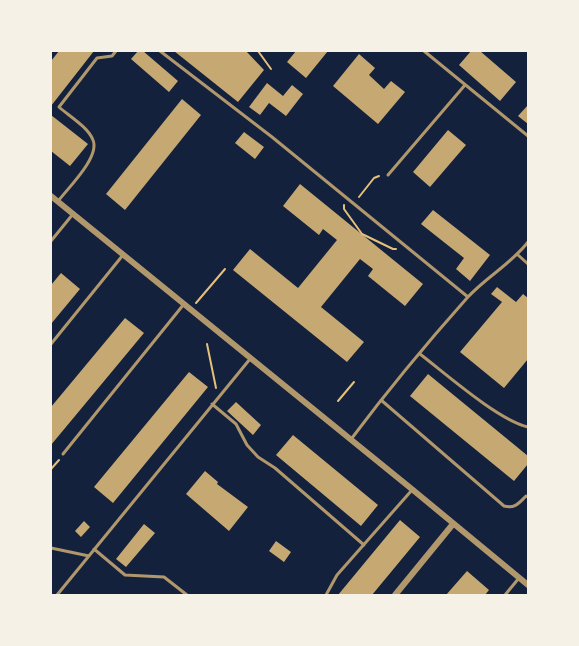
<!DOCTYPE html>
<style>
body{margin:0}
#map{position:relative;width:579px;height:646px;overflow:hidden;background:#14213d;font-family:Lora,serif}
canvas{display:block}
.frame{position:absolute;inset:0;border:52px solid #f6f1e7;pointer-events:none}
</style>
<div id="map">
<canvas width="579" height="646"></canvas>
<div class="frame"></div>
</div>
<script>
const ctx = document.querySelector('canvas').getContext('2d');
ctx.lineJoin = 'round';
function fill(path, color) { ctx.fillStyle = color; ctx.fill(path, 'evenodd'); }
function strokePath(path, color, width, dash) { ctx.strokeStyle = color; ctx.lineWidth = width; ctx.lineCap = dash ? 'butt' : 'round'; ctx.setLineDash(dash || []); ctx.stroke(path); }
fill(new Path2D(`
 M59 51H94L51 106V61Z
 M138 51H143L178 81 169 92 131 59Z
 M174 51H246L264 70 238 102Z
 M296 51H328L306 78 287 62Z
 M471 51H480L516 82 500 101 459 65Z
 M359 54 375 68 369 75 384 89 391 81 405 92 378 124 333 86Z
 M267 83 283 96 292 85 303 94 286 116 269 103 260 115 249 107Z
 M182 99 201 115 125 210 106 194Z
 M528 105V124L518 116Z
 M51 115 88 144 70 166 51 151Z
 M448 130 466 145 430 187 413 172Z
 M244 132 264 147 255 159 235 143Z
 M300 184 423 284 405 306 368 276 373 269 360 259 321 307 364 342 347 362 233 270 250 249 298 288 337 240 323 229 319 235 283 206Z
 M433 210 490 255 470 281 456 269 464 258 421 224Z
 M61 273 80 289 51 324V285Z
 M497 287 516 302 523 294 528 298V359L504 388 460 352 502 302 491 294Z
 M125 318 144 333 51 445V407Z
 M189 372 208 387 113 503 94 487Z
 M428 374 528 456V464L514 481 410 396Z
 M236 402 261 425 253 435 227 411Z
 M293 435 378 505 361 526 276 455Z
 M205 471 218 482 217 484 248 507 229 531 186 494Z
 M400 520 420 537 372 595H338Z
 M84 521 90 527 81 537 75 531Z
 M144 524 155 533 126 567 116 559Z
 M276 541 291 552 284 562 269 551Z
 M467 571 489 590 485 595H446Z`), '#c6a872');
strokePath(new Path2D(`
 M258 51 271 69
 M359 197 374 178 379 176
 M344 205V209L362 234 393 249H396
 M196 303 225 269
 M207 344 216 388
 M338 401 354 382
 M51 469 59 460`), '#e5c07b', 2);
strokePath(new Path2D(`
 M160 51 272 137 468 297
 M424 51 528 136
 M388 175 465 85
 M59 200C69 187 100 157 93 140 88 127 69 116 59 107L97 58 112 56 116 51
 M51 241 73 214
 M518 255 528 264
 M51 344 123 255
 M420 354C446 374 498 420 528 427
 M381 400 504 506C515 509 519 503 526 496L528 497
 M212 404 236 424 247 445 258 457 275 468 364 545
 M352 438C388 390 427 343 467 298 486 277 510 265 528 242
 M63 454 184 304
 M51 548 89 556
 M94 549 125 575 164 577 187 595
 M57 595 250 359
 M326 595 337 575 412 490
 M505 595 519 578`), '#b1986c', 3);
strokePath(new Path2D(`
 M51 196 413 490 528 585
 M395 595 453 524`), '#b1986c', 6);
</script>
